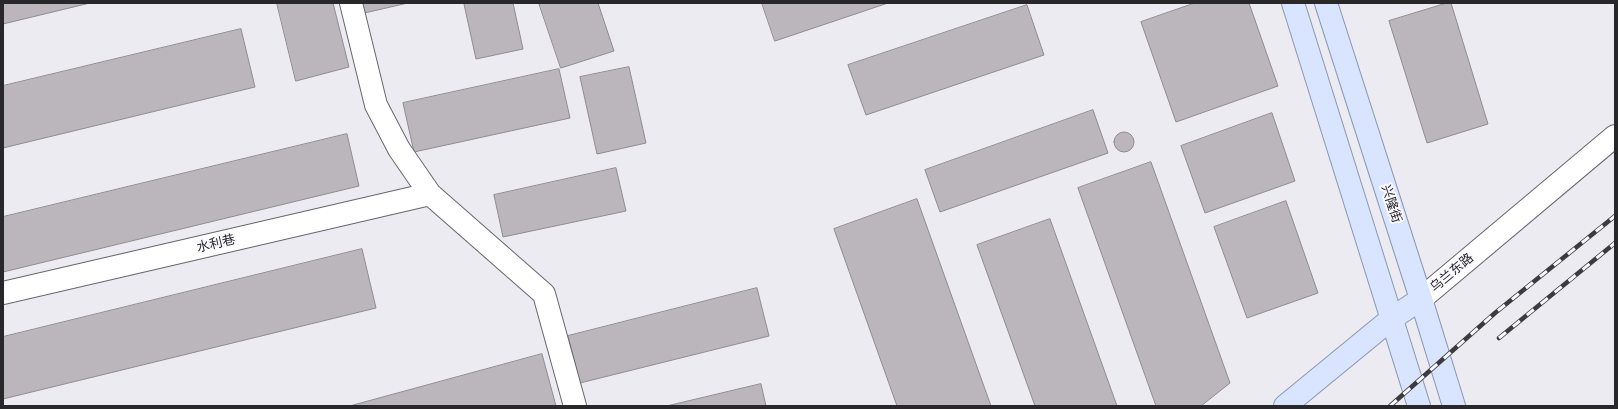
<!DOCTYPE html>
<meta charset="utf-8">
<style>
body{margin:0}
#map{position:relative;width:1618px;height:409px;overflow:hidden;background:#ebebf1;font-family:Bitter,serif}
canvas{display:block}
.frame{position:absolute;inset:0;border:4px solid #28282a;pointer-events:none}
</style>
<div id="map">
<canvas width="1618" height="409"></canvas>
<div class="frame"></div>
</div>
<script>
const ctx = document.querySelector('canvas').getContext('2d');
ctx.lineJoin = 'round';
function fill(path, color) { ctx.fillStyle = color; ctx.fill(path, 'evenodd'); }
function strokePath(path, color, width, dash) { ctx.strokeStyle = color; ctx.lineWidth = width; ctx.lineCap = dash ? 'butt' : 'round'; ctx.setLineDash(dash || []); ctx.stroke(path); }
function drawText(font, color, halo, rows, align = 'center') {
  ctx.font = font + ' Bitter,"Noto Sans SC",serif'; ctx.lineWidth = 4; ctx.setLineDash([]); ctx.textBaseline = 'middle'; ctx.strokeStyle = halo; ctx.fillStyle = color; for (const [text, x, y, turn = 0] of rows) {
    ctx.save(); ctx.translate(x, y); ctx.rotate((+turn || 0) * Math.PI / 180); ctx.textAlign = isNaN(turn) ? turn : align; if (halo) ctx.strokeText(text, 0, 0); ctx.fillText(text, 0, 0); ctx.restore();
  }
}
const building = new Path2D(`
 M3 3H90L3 24Z
 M277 3H333L349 67 296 81Z
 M357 3H408L360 14Z
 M513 3 523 49 476 59 464 4Z
 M539 3H598L614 51 561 68Z
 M762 3H888L775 41Z
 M1195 3H1249L1278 86 1176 122 1141 22Z
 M1447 3H1451L1488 124 1427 143 1389 21Z
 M1027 5 1044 55 866 115 848 65Z
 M241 29 255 87 3 148V86Z
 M629 67 646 143 597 154 580 77Z
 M559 69 570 118 414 152 403 103Z
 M1093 110 1108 153 940 212 925 170Z
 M1272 113 1295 181 1205 213 1181 146Z
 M1114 142a10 10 0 1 1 20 0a10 10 0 1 1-20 0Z
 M347 134 359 186 3 272V217Z
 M1151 162 1230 383 1201 406H1156L1078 188Z
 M616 168 626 211 503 237 494 195Z
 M917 199 991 406H897L834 229Z
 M1286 201 1318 293 1247 318 1214 227Z
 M1050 219 1117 406H1035L977 245Z
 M362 249 376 308 3 399V337Z
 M757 288 769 336 580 383 568 336Z
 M542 354 556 406H350Z
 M761 384 766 406H667Z`);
fill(building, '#bab6bb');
strokePath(building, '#8f8b90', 1);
const minor = new Path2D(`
 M351 3 376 105 399 149 430 194 544 294 575 406
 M3 293 430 194
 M1421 299 1615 136`);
const major = new Path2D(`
 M1293 3 1419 406
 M1326 3 1421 299 1454 406
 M1285 406 1391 319 1421 299`);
strokePath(minor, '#68676d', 24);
strokePath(major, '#8a98b3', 24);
strokePath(minor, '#fff', 22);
strokePath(major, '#d9e5fe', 22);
const rail = new Path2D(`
 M1499 338 1615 243
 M1390 406 1495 313 1615 216`);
strokePath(rail, '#3c3c3e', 4.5);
strokePath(rail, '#f9f8fe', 3, [9]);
drawText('13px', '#28282a', '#f9f8fe', [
 ["兴隆街",1391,204,72],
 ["水利巷",216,244,-13],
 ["乌兰东路",1452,273,-40]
]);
</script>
